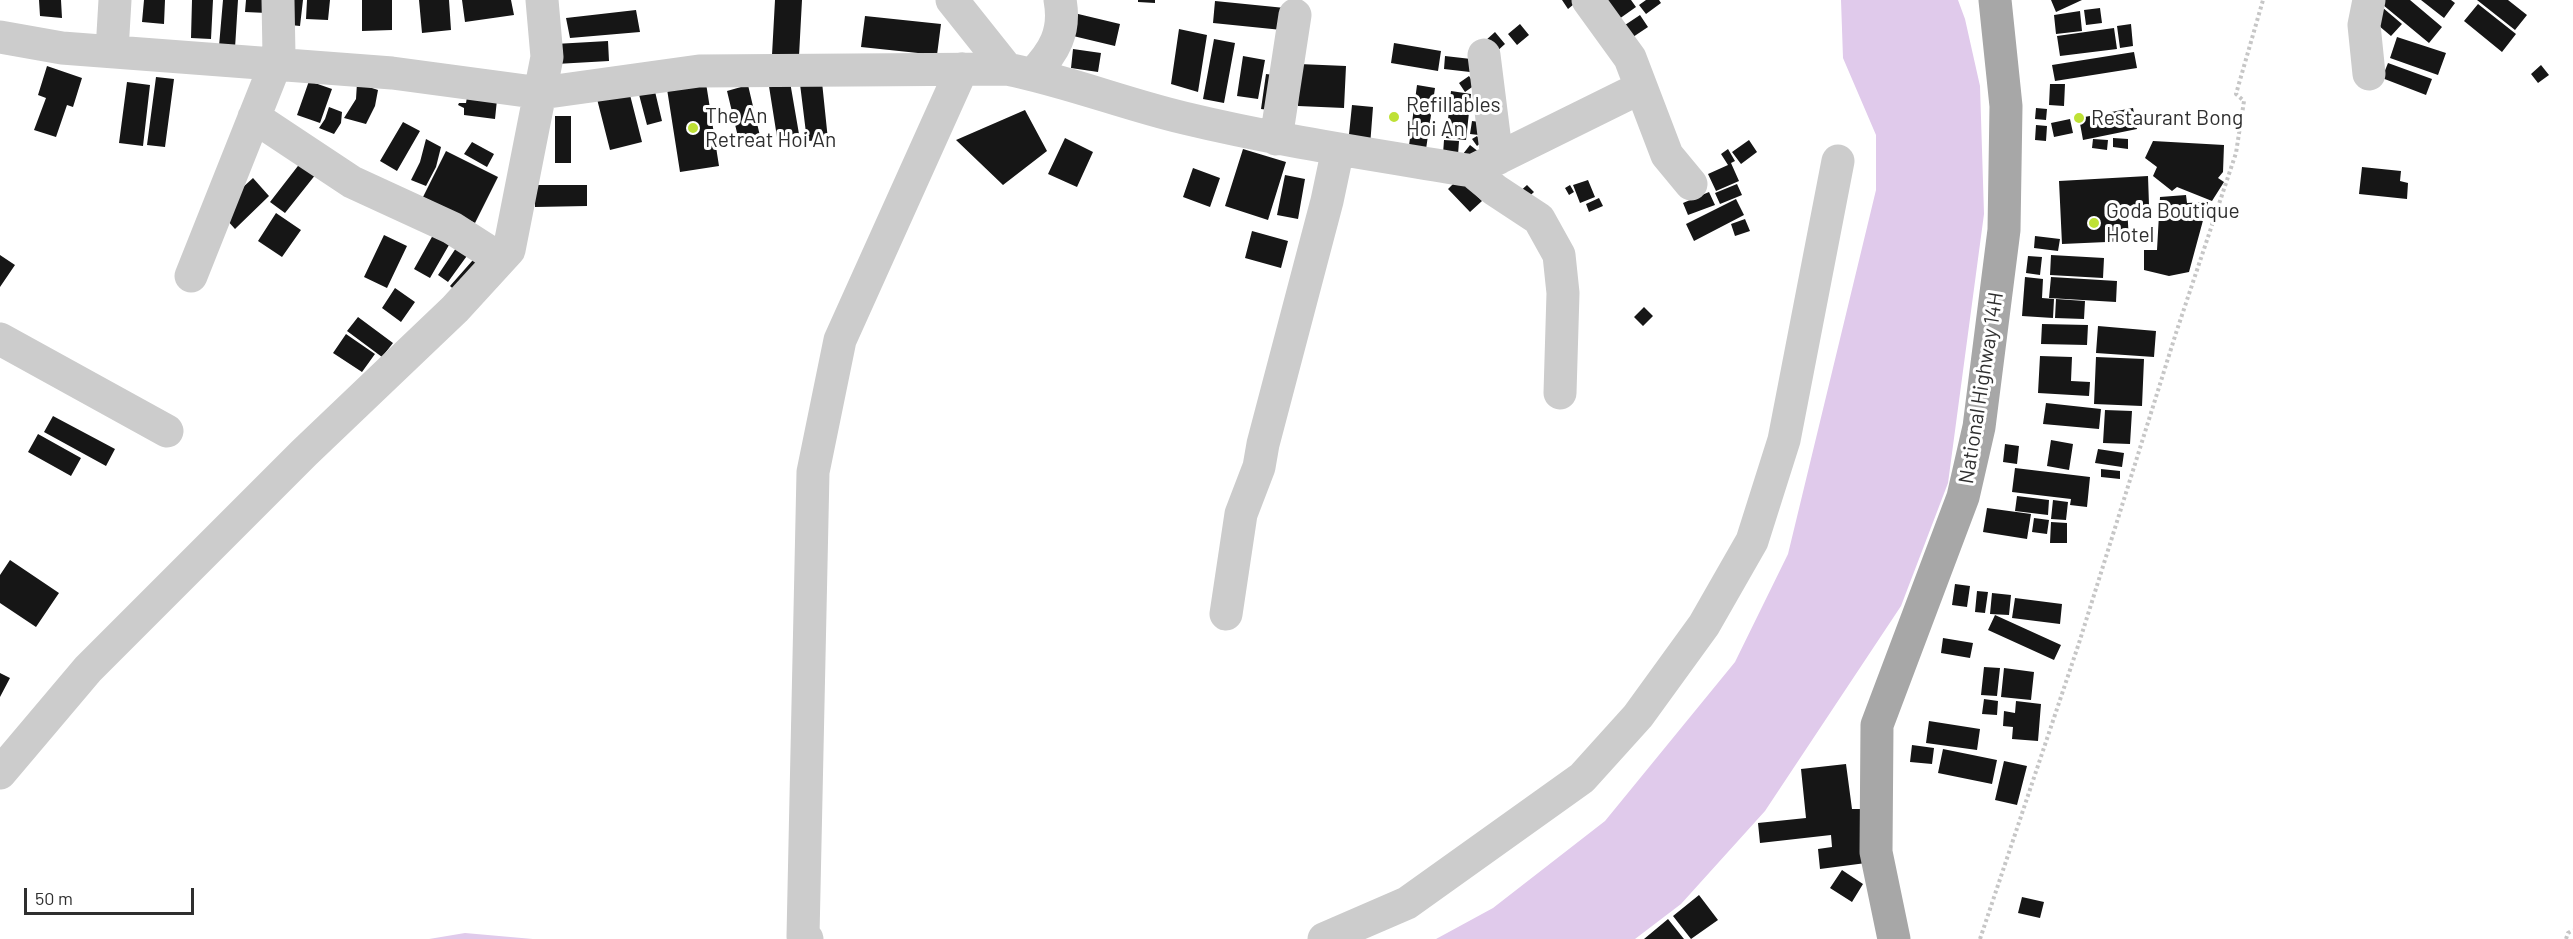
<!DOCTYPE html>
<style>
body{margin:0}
#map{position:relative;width:2573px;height:939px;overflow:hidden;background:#fff;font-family:Barlow,sans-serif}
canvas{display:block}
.scale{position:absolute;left:24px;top:888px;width:170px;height:27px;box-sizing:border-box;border:3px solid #2f2f2f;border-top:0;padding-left:8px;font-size:18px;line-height:21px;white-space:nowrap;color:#2f2f2f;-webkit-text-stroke:4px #fff;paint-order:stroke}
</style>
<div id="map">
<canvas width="2573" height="939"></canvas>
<div class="scale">50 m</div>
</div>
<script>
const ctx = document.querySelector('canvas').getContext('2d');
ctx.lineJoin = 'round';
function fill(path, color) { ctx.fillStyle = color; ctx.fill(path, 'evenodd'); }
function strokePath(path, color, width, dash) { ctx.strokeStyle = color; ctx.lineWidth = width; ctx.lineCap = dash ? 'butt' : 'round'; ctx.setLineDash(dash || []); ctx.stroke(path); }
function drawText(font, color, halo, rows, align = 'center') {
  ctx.font = font + ' Barlow,sans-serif'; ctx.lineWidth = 6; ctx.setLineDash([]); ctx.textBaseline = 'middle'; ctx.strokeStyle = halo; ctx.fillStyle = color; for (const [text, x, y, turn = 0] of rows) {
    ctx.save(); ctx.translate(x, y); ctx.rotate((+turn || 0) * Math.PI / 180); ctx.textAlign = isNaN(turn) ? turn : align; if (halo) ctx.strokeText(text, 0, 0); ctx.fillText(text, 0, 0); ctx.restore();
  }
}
fill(new Path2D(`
 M1841 0H1958L1965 19 1980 86 1984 214 1948 483 1901 606 1765 811 1681 904 1635 939H1436L1493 908 1605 821 1735 662 1788 554 1876 190V135L1843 58Z
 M465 933 533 939H429Z`), '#e0caeb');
fill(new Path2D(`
 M39 0H61L62 18 40 16Z
 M144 0H165L164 24 142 22Z
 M192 0H213L211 39 191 38Z
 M223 0H238L235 48 219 46Z
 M246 0H268L267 13 245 12Z
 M284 0H303L300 26 281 24Z
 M307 0H330L328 20 306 19Z
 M362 0H392V30L362 31Z
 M419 0H449L451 30 422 33Z
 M462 0H511L514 15 465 22Z
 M775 0H802L799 56 772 55Z
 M1138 0H1155V3L1138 2Z
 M1562 0H1579L1568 9Z
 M1605 0H1631L1636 7 1619 19Z
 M1646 0H1659L1661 3 1646 14 1639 5Z
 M2051 0H2082L2056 12Z
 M2377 0H2410L2442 27 2429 43Z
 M2421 0H2451L2455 3 2444 18Z
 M2477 0H2508L2527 15 2515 30Z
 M1215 1 1285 8 1282 30 1213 23Z
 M2376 2 2402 24 2391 36 2366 15Z
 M2478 4 2516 34 2502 52 2464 21Z
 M2100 8 2102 23 2086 25 2084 10Z
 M636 10 640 32 570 38 566 18Z
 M2080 11 2082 31 2056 34 2054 15Z
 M1074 13 1120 24 1115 46 1069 35Z
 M1640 15 1648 27 1630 39 1622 27Z
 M865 16 941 24 937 55 861 47Z
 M1520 24 1529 35 1517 45 1508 34Z
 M2131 24 2133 46 2120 48 2117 26Z
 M2114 28 2117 49 2060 56 2057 36Z
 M1179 29 1207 35 1198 92 1171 84Z
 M1495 32 1505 44 1495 53 1485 41Z
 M2397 37 2446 53 2438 75 2390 58Z
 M1214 39 1235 43 1224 103 1203 99Z
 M608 41 609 61 556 64 555 44Z
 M1394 43 1441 51 1438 71 1391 63Z
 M1073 49 1101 53 1098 72 1071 68Z
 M2134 52 2137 68 2055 81 2052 65Z
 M1243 56 1265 60 1258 99 1237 96Z
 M1445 56 1471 59 1470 72 1444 69Z
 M2388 63 2432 79 2426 95 2382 78Z
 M1299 64 1346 66 1344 108 1298 106Z
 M2541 65 2549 75 2538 83 2531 74Z
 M47 66 82 78 73 107 67 105 56 137 34 130 46 98 38 95Z
 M1266 74 1282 76 1278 111 1261 109Z
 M789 76 799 134 777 137 768 80Z
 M1469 76 1475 85 1465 92 1459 83Z
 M156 77 174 79 165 147 147 145Z
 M309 81 332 89 320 123 297 115Z
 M127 82 150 85 143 146 119 143Z
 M822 82 828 140 807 141 800 84Z
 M357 83 378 90 375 106 366 124 344 118 356 99Z
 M653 83 662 121 647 125 637 87Z
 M706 83 719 166 680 172 667 89Z
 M2050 84H2065L2064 106 2049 105Z
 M748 85 760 136 739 141 727 91Z
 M1417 85 1435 88 1425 156 1408 153Z
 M498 90 495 119 464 115V108L458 105 459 103H466L467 97Z
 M629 91 642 142 610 150 597 99Z
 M1451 91 1471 94 1466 140 1446 138Z
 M1352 105 1373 107 1370 146 1348 144Z
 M329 107 342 112 341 123 334 134 319 128 325 119Z
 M2036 108 2047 109 2046 120 2035 119Z
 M2133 108 2137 129 2083 140 2079 118Z
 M1025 110 1047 151 1003 185 956 140Z
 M555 116H571V163H555Z
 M2070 119 2073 133 2054 137 2051 123Z
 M1472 121 1480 122 1479 135 1470 134Z
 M403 122 420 131 397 171 380 161Z
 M2036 125 2047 126 2046 141 2035 140Z
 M1477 136 1482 142 1477 146 1472 139Z
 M1065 138 1093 152 1077 187 1048 174Z
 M2113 138 2128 139V149L2113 147Z
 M426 139 441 147 436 167 426 186 411 180 420 162Z
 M2093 139 2108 140 2107 150 2092 148Z
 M1444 140 1459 141 1458 155 1443 154Z
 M1749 140 1757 152 1741 164 1732 152Z
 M2153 141 2224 145 2223 172 2218 178 2224 182 2212 201 2177 187 2172 191 2153 176 2157 167 2145 158Z
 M472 142 494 154 487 167 464 154Z
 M1470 145 1484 156 1463 154Z
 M1243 149 1286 162 1268 220 1225 206Z
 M1728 149 1735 161 1731 163 1739 181 1716 191 1708 174 1728 165 1721 154Z
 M446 151 498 177 475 223 423 197Z
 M301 162 316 174 285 213 270 202Z
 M2362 167 2401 171 2400 181 2408 183 2407 199 2359 194Z
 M1193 168 1220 178 1210 207 1183 197Z
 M1285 175 1305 179 1298 219 1277 215Z
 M2148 176 2149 205 2127 206 2129 241 2062 244 2059 181Z
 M253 178 269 196 235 229 218 210Z
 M1459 178 1482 201 1470 212 1448 189Z
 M1588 180 1595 197 1580 203 1573 185Z
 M1737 184 1742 195 1720 204 1715 193Z
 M535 185H587V206L535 207Z
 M1527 185 1534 192 1524 201 1517 194Z
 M1570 185 1574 192 1569 195 1565 188Z
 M1709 192 1715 205 1688 215 1683 203Z
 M2186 195 2187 203 2208 202 2189 272 2169 276 2144 270V250H2157L2160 197Z
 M1599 198 1603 206 1589 212 1586 204Z
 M1736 199 1744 215 1694 241 1686 224Z
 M276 213 301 230 282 257 258 241Z
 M1745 219 1750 231 1735 236 1731 224Z
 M1252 231 1288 241 1281 268 1245 258Z
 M384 235 407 246 387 288 364 277Z
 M433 235 449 245 430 278 414 269Z
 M2035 236 2060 239 2058 251 2034 248Z
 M458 245 469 253 448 282 438 275Z
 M480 252 461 296 450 286Z
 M0 255 15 265 0 287Z
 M2051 255 2104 258 2103 278 2050 275Z
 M2028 256 2042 257 2040 275 2026 273Z
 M2025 277 2043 279 2042 298 2054 299 2053 318 2022 316Z
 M2051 277 2117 281 2116 302 2049 298Z
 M395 288 415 302 401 322 382 308Z
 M2056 299 2085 301 2084 319 2055 318Z
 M1644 307 1653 316 1643 326 1634 317Z
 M358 317 393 343 382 357 347 331Z
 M2042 324 2088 325 2087 345 2041 344Z
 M2098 326 2156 331 2154 357 2096 353Z
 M346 334 375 354 362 372 333 353Z
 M2040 356 2072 357 2071 381 2090 382 2089 396 2038 393Z
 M2096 357 2144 359 2142 406 2094 404Z
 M2046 403 2101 409 2099 429 2043 424Z
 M2105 410 2132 411 2130 444 2103 443Z
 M53 416 115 449 106 466 44 432Z
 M38 434 81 458 71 476 28 452Z
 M2051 440 2073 444 2069 470 2047 466Z
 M2005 444 2019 446 2017 464 2003 462Z
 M2098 449 2124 453 2122 467 2095 463Z
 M2015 468 2090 477 2087 507 2070 505 2071 499 2012 492Z
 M2101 469 2120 471V479L2101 477Z
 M2017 496 2049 500 2048 515 2015 511Z
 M2053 500 2068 502 2066 520 2051 519Z
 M1987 508 2031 514 2027 539 1983 532Z
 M2034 518 2049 520 2047 534 2032 532Z
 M2051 522 2067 523V543H2050Z
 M10 560 59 593 36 627 0 603V575Z
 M1955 584 1970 586 1967 607 1952 605Z
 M1977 591 1988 592 1985 613 1975 612Z
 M1992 593 2011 595 2009 615 1990 614Z
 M2015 598 2062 604 2060 624 2012 618Z
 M1995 615 2061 645 2054 660 1988 630Z
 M1943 638 1973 643 1970 658 1941 653Z
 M1984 667 2000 668 1997 696 1981 695Z
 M2004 668 2034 672 2031 700 2001 697Z
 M0 673 10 678 0 697Z
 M1984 699 1998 701 1997 715 1982 714Z
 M2016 701 2041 704 2038 741 2012 739 2013 727 2003 726 2004 711 2015 713Z
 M1929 721 1980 729 1977 750 1926 743Z
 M1912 745 1934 748 1932 764 1910 762Z
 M1943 749 1997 760 1992 784 1938 773Z
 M2004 761 2027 766 2017 805 1995 800Z
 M1846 764 1852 809H1860L1866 863 1820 869 1818 849 1832 847 1831 835 1760 843 1758 823 1806 818 1801 769Z
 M1842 870 1863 884 1852 902 1830 888Z
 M1699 895 1718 920 1691 939 1673 916Z
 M2022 897 2044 902 2040 918 2018 913Z
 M1668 919 1684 939H1644Z`), '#161616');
strokePath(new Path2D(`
 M1980 939 2079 643 2176 333 2236 153 2244 101 2236 94 2263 0
 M2566 939 2568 933 2573 930`), '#c6c6c6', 4, [3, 3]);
strokePath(new Path2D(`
 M952 0 1007 69
 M1588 0 1630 58 1667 155 1691 184
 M2369 0 2364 25 2369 74
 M0 37 62 48 392 73 541 93 699 71 1007 69C1067 81 1125 104 1184 118 1279 141 1376 155 1472 171L1495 190 1539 219 1559 255 1563 293 1560 393
 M112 51 115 0
 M1484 55 1497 159
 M1033 74C1054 52 1066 32 1060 0
 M254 117 352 182 452 228 494 255 505 254
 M1276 139 1295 15
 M1472 171 1640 88
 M191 276 279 55 278 0
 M0 339 167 431
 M1226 614 1241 514 1259 467 1263 444 1327 201 1338 149
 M0 773 88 669 304 453 455 309 509 250 547 57 542 0
 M807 939 803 936 813 472 840 340 962 69
 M1324 939 1407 903 1582 778 1638 716 1704 625 1752 541 1784 440 1838 161`), '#ccc', 33);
strokePath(new Path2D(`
 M1894 939 1876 852 1877 725 1963 497 1979 427 2004 230 2006 106 1995 0`), '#a7a7a7', 33);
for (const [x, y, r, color] of [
 [1394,117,6,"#bee136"],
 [2079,118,6,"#bee136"],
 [693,128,6,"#bee136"],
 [2094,223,6,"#bee136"]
]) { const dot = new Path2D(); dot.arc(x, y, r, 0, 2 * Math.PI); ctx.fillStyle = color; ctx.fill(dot); strokePath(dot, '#fff', 2); }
drawText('21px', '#2f2f2f', '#fff', [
 ["Refillables",1406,105],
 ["Hoi An",1406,129],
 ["The An",705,116],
 ["Retreat Hoi An",705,140],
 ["Restaurant Bong",2091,118],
 ["Goda Boutique",2106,211],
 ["Hotel",2106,235]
], 'left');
drawText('21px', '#2f2f2f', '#fff', [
 ["National Highway 14H",1981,388,-81]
]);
</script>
